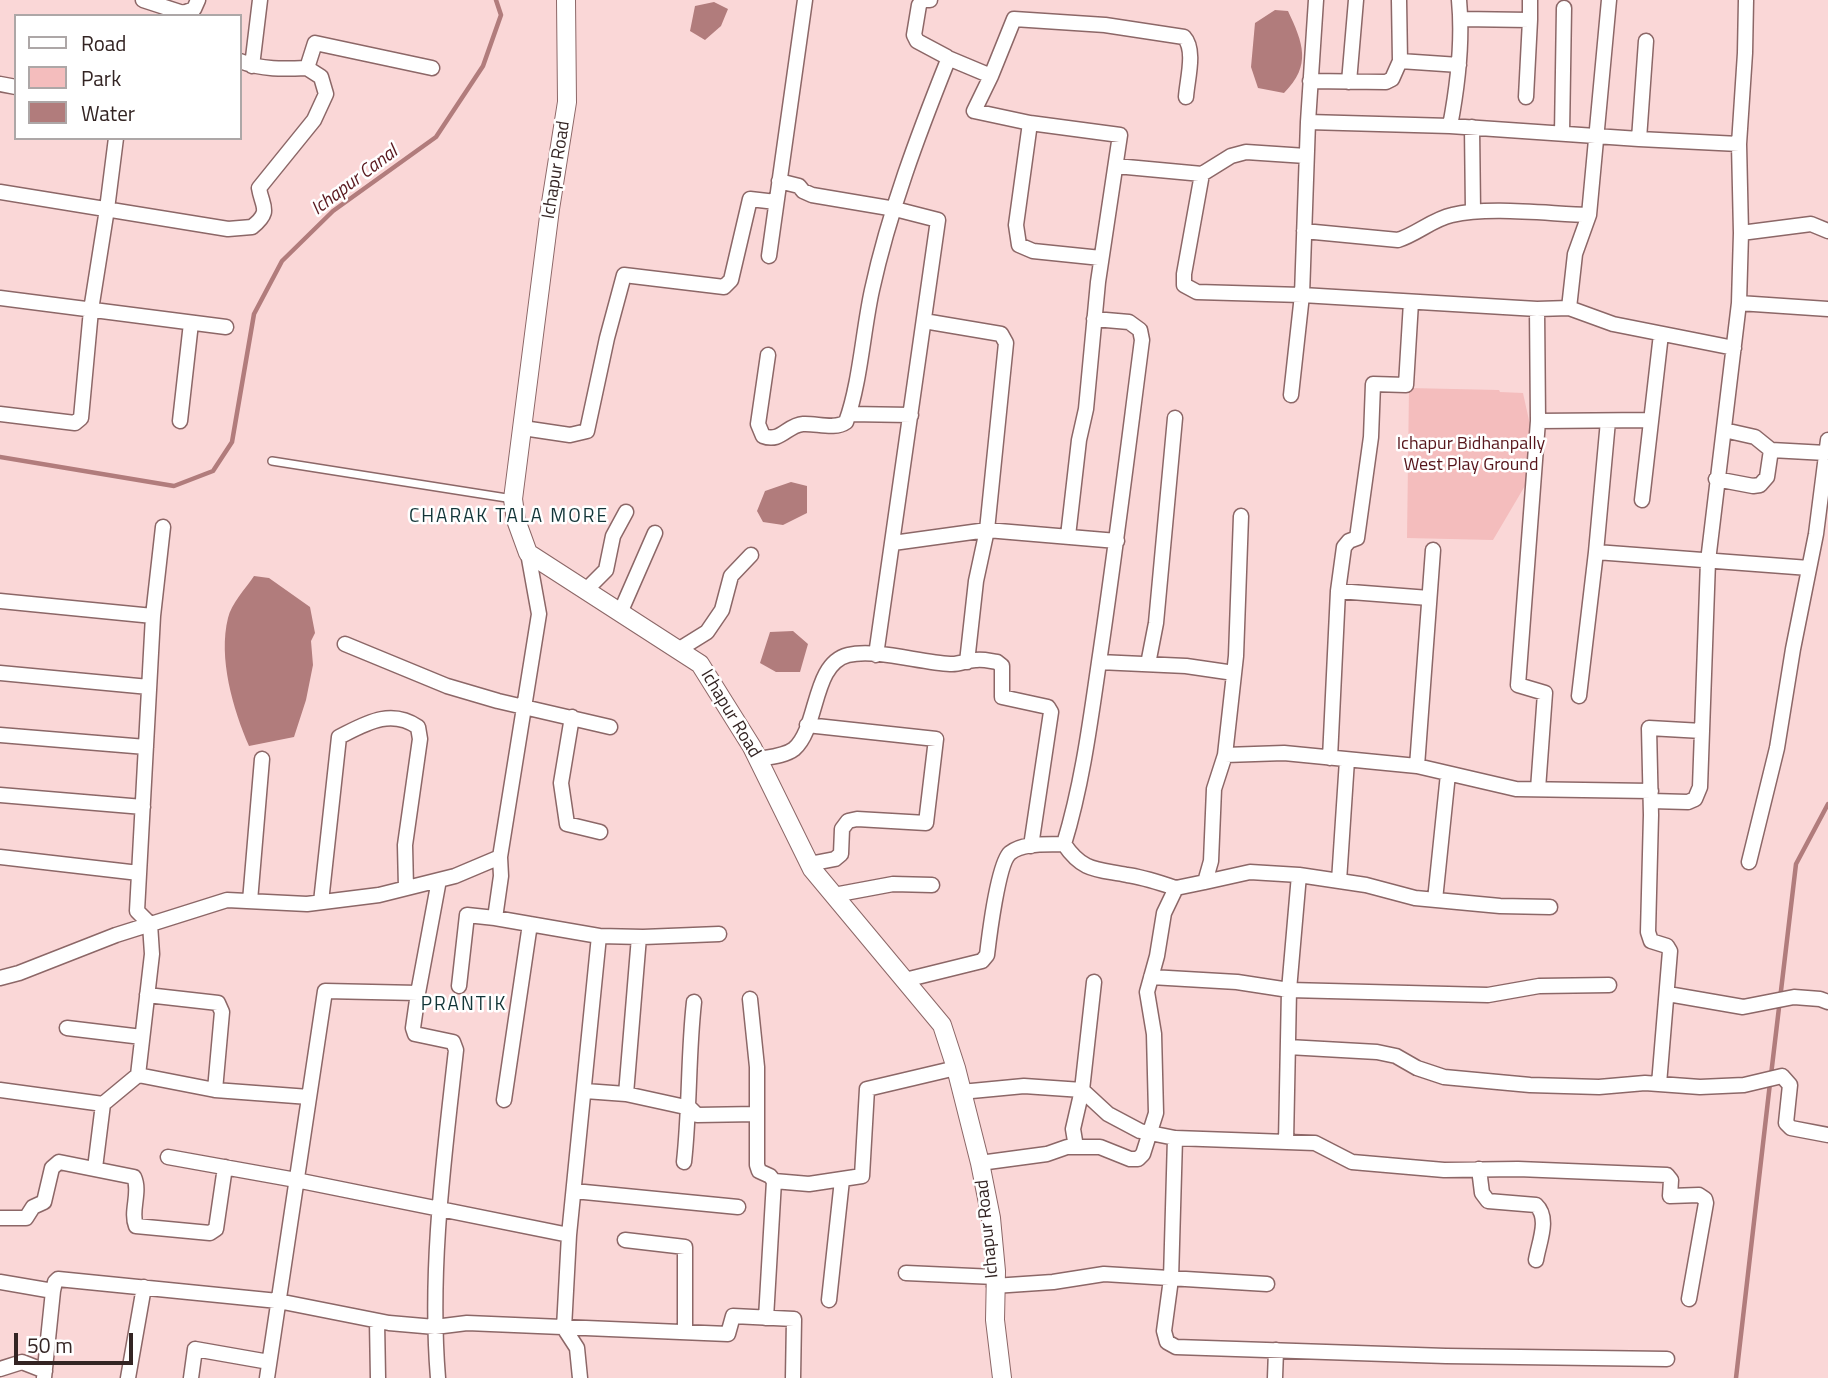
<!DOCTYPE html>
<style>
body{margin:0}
#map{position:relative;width:1828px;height:1378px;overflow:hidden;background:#fad7d7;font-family:"Titillium Web",sans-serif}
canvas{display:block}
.legend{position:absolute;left:14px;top:14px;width:228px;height:126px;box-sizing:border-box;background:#fff;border:2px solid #ada7a7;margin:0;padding:9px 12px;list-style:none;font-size:21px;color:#332423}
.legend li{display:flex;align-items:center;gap:14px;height:35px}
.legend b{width:35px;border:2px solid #ada7a7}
.scale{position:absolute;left:14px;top:1333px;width:119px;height:32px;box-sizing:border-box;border:4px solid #332423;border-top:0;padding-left:9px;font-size:21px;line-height:24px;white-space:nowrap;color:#332423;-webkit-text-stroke:5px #fff;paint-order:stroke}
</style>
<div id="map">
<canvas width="1828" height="1378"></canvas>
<ul class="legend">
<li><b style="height:9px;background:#fff"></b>Road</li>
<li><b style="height:19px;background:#f4bdbd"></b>Park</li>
<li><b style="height:19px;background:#b17c7c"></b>Water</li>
</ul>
<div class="scale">50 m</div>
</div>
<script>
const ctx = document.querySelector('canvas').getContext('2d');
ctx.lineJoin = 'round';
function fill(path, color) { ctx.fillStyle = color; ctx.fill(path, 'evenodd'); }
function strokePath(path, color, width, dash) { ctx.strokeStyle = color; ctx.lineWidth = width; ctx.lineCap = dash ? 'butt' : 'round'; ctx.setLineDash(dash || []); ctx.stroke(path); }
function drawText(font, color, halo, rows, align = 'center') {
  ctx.font = font + ' "Titillium Web",sans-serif'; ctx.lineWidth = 5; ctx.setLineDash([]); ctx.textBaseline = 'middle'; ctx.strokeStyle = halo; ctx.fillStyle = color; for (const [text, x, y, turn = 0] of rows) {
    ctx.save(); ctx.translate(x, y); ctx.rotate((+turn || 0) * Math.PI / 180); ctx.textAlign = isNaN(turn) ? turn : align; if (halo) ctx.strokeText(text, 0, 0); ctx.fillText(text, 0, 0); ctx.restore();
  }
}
fill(new Path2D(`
 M1409 388 1499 390 1500 392 1523 393 1530 425 1533 426 1529 479 1493 540 1407 538Z`), '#f4bdbd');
fill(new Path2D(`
 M714 2 728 9 721 26 705 40 690 31 695 6Z
 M1275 10 1288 11C1303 43 1312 65 1284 93L1258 88 1251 67 1255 23Z
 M791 482 807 486V513L783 525 763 522 757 511 765 491Z
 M254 576 269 578 310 607 315 633 311 641 313 665 306 700 294 737 249 746C233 709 218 658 228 618 231 604 246 588 254 576Z
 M793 631 808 644 800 672H776L760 663 770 632Z`), '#b17c7c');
strokePath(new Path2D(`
 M0 457 174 486 213 471 232 442 254 314 282 261 333 211 436 137 483 66 501 15 496 0
 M1771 1075 1796 864 1828 804
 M1736 1378 1770 1083`), '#b17c7c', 4.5);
const service = new Path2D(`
 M272 461 513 499`);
const minor = new Path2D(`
 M143 0 183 13 194 9 198 0
 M1530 0V20
 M1461 19 1530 20 1526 97
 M948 58 991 76 974 111 1030 123 1120 135 1098 282 1086 409 1079 440 1068 536
 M240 61C262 70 284 69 307 68
 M1400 61 1459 65
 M252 66 260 0
 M991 76 1014 19 1105 25 1184 37C1196 50 1187 80 1186 97
 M1310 81 1386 82 1392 79 1400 61 1399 0
 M1349 82 1356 0
 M0 84 16 87
 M1308 122 1316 0
 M1030 123 1016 225 1019 245 1033 251 1101 258
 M1450 126C1458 84 1463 42 1459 0
 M1472 127 1473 211
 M1562 134 1564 8
 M1639 139 1739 144 1745 53 1746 0
 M1739 144 1741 233
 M1116 166 1202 174 1184 274V285L1197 292 1302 295 1537 309 1569 308 1613 324 1734 348
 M1202 174 1231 156 1246 152 1306 156
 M779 181 799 186 803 191 812 195 895 209 938 220 876 655
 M0 192 228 229 252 227C272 211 262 207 259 188L314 120 326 94 321 77 307 68 315 43 432 68
 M1304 231 1398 240C1417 234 1433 219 1452 215 1489 206 1550 214 1589 215
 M769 256 805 0
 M0 298 226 327
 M1739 303 1828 309
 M1569 308 1575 254 1589 215 1609 0
 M1537 309 1538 421 1518 685 1545 693 1538 789
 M1094 319 1129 322 1140 330 1142 340C1128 448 1115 555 1099 662 1090 724 1082 785 1064 844 1083 872 1097 869 1127 875 1143 877 1160 883 1176 888
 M924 321 1001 334 1006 343 987 530 976 581 967 662
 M768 355 758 424 763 436C781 443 787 425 803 424 816 423 835 430 846 422 860 384 863 331 872 290 889 212 918 135 948 60L947 57 917 41 914 35 919 5 923 0H930
 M1291 395 1302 295 1308 122 1450 126 1639 139 1646 41
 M0 414 75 423 81 418 91 310 107 209 116 138
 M849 414 911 415
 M180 421 191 323
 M1538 421 1651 420
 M1608 421 1596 552 1809 568
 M523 428 570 435 587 431 607 338 624 275 724 287 731 280 750 199 776 202
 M1724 430 1755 437 1771 450 1826 453
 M1716 479 1753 486 1760 485 1767 477 1771 450
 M1642 500 1661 334
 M893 543 987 530 1117 541
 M586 590 606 570 613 536 626 512
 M1338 591 1429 598
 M0 601 153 616
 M620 613 655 533
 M345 644 447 686 498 701 610 727
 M678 650 707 632 722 610 731 576 751 555
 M1099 662 1186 666 1234 673
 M1148 664 1156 623 1175 418
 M0 673 149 687
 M1579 696 1596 552
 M572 717 561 783 567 824 600 832
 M807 725 936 739 926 823 857 819 848 821 842 829 841 854 835 859 809 864
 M0 735 146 747
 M1225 755 1284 753 1417 766 1516 789 1651 791
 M1330 758 1338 591 1344 547 1349 541 1357 538 1371 437 1373 384 1406 385 1411 302
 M758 759C769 757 785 756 794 749 819 727 812 664 848 655 875 648 921 663 950 664 959 665 967 660 976 660 983 659 990 661 997 662L1002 666V697L1048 707 1051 712 1031 846
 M1417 766 1433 550
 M0 795 143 807
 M1651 801 1688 802 1695 799 1700 787 1702 731
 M0 857 139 873
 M500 857 501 876 495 918 599 936 569 1235 564 1328 577 1348 580 1378
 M1749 862 1777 748 1793 649 1816 534 1828 440
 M1339 881 1347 760
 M1205 882 1250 872 1299 875 1366 885 1415 898 1500 906 1550 907
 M834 895 893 884 932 885
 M1435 900 1448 774
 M250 901 262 759
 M321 902 339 737C365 724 390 708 418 727L420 739 405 845 406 888
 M599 936 643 937 719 934
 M1151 977 1237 982 1289 990 1488 995 1539 986 1609 985
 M0 978 19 973 116 935 227 900 307 904 379 895 455 876 500 857 539 614 528 553
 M905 980 982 961 987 955C989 938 998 863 1010 853 1024 842 1048 845 1064 844
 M459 986 467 915 495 918
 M418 993 413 1028 415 1034 453 1042 456 1050C444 1158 429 1269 438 1378
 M1668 994 1743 1007 1794 997 1820 999 1828 1002
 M147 995 218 1003 222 1012 215 1090
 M750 999 757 1067V1165L759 1171 770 1176 774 1181 766 1318
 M67 1028 142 1037
 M1288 1047 1377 1052 1396 1056 1417 1068 1444 1077 1530 1085 1599 1087 1645 1083 1700 1087 1744 1085 1782 1076 1790 1085 1786 1123 1791 1128 1828 1135
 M138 1075 215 1090 309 1097
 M1659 1084 1670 951 1667 946 1651 941 1648 932 1651 815 1649 728 1702 731 1708 561 1739 303 1741 233 1811 224 1828 231
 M0 1090 103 1104 95 1168
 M585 1091 626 1094 690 1108 697 1115 757 1114
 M961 1092 1024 1086 1082 1090 1108 1114 1140 1131 1175 1138 1315 1143 1352 1162 1444 1170 1518 1169 1667 1175 1671 1180 1670 1196 1699 1195 1705 1199 1706 1203 1689 1299
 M626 1094 639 937
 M504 1100 530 924
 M103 1104 138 1075 152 954 150 924 137 911 153 616 163 527
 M1175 1138 1171 1279 1164 1331 1167 1342 1176 1347 1446 1356 1667 1359
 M1286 1142 1289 990 1299 875
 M1076 1147 1073 1129 1082 1090 1094 982
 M168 1157 296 1180 569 1235
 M684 1162C690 1108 688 1055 694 1002
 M980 1163 1047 1154 1067 1147H1100L1130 1159H1138L1143 1154 1156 1113 1154 1034 1147 992 1157 956 1164 913 1176 888 1205 882 1211 861 1214 789 1225 755 1236 656 1241 516
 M1479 1169 1482 1193 1488 1201 1536 1205C1550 1218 1539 1242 1536 1260
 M774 1181 809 1184 862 1176 867 1089 956 1068
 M574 1191 738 1207
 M0 1218H26L33 1207 44 1202 52 1168 59 1162 134 1177C141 1192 130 1211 136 1226L210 1233 216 1229 225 1167
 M625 1240 685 1247V1332
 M906 1273 995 1277
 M0 1282 53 1291
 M994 1286 1053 1282 1104 1274 1267 1284
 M829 1300 842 1180
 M377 1321 378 1378
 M0 1369 22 1362 45 1371
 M44 1378 53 1291 55 1282 58 1279 278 1301 389 1323 435 1327 467 1323 728 1334 733 1316 794 1319 793 1378
 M128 1378 144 1287
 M191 1378 195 1349 269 1362
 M267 1378 325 991 418 993 439 880
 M1275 1378 1276 1350`);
const tertiary = new Path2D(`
 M566 0 567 102 550 209 513 499 516 520 528 553 700 664 752 747 812 869 942 1025 956 1068 980 1163 991 1218 996 1271 995 1320 1002 1378`);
strokePath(service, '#8c6767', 10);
strokePath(minor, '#8c6767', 17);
strokePath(tertiary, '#8c6767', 20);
strokePath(service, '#fff', 7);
strokePath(minor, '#fff', 14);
strokePath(tertiary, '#fff', 18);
drawText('18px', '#332423', '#fff', [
 ["Ichapur Road",557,170,-81],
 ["Ichapur Road",730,714,59],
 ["Ichapur Road",988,1229,-96]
]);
drawText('18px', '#56151b', '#fff', [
 ["Ichapur Bidhanpally",1471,445],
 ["West Play Ground",1471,466]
]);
drawText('italic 19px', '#59181e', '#fff', [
 ["Ichapur Canal",355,181,-37]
]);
ctx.letterSpacing = '2px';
drawText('19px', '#133538', '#fff', [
 ["CHARAK TALA MORE",509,517],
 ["PRANTIK",464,1005]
]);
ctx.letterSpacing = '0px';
</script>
